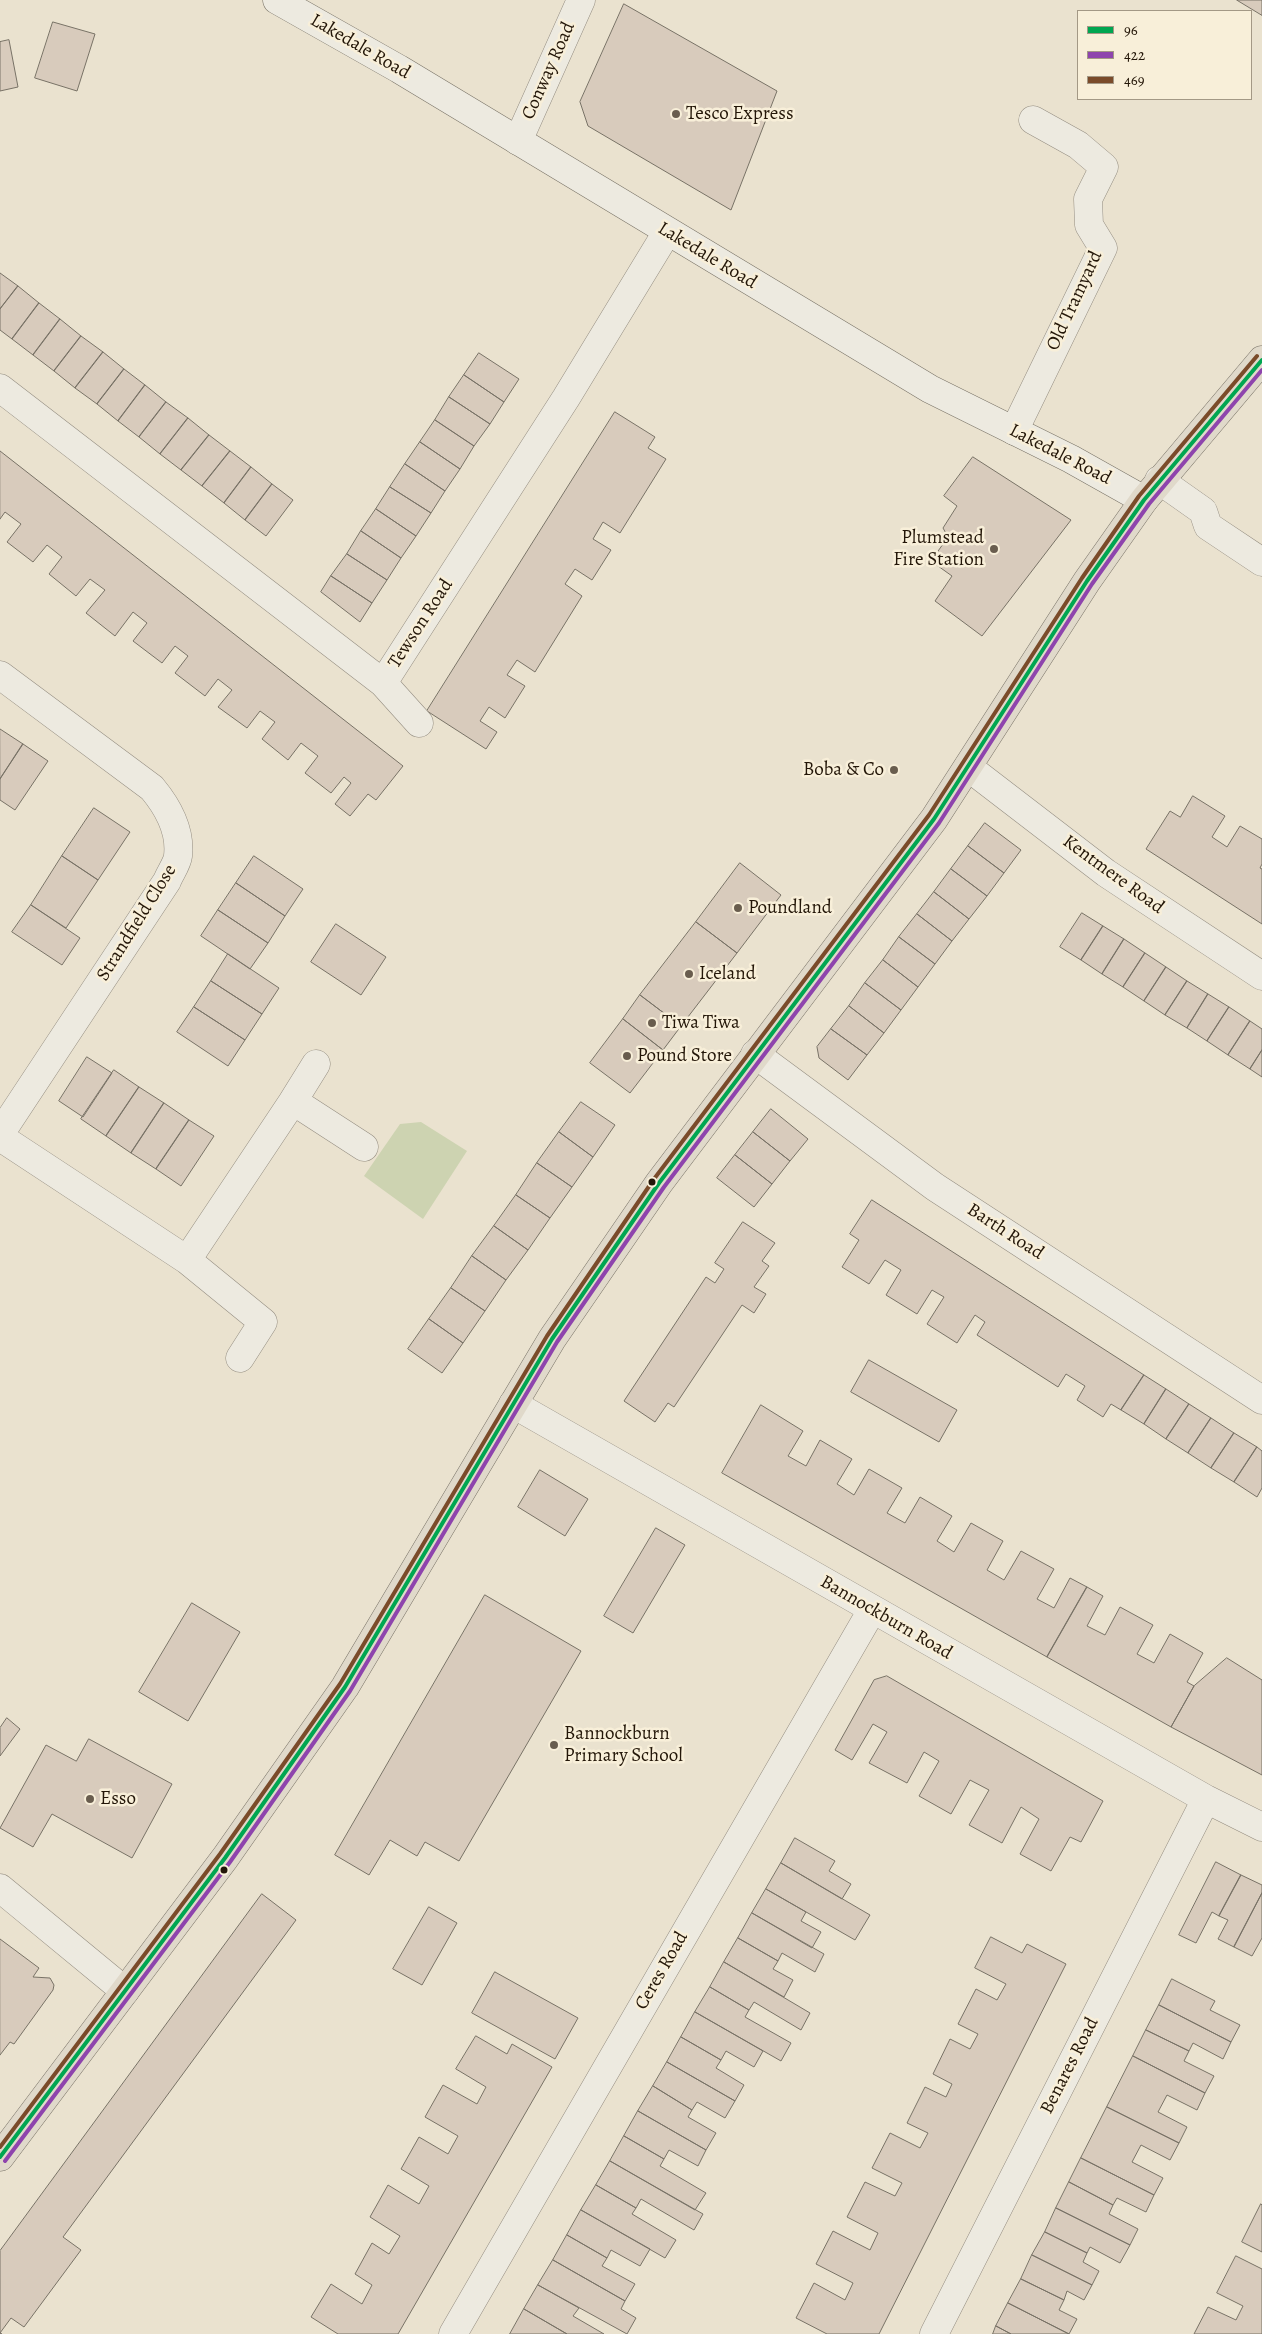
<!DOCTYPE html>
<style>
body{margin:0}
#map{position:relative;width:1262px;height:2334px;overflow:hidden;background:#eae2cf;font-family:Alegreya,serif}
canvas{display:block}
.legend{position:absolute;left:1077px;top:10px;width:175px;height:90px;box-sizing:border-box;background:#f8efd9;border:1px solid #a39885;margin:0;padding:6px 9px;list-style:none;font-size:15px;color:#231608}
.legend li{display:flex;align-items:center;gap:10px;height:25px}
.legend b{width:25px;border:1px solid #a39885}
</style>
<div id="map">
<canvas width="1262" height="2334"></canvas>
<ul class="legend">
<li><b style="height:6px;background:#00a651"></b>96</li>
<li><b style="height:6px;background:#8e44ad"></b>422</li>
<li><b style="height:6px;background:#7a4b2a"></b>469</li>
</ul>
</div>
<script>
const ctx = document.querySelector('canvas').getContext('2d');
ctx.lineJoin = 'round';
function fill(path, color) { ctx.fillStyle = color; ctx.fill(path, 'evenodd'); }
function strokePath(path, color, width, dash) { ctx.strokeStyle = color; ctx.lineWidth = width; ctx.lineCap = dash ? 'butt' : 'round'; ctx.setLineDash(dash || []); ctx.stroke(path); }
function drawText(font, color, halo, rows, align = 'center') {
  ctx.font = font + ' Alegreya,serif'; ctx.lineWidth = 5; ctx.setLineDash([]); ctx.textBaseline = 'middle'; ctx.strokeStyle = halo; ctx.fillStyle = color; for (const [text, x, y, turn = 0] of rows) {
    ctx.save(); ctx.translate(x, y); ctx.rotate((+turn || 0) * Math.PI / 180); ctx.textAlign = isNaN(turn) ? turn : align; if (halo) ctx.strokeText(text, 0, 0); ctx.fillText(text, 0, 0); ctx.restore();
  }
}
fill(new Path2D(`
 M421 1122 467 1151 423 1219 364 1176 400 1124Z`), '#cdd3b1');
const building = new Path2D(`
 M1237 0H1262V15Z
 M624 4 777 91 731 210 588 126 580 102Z
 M53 22 95 34 77 91 35 78Z
 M9 40 18 87 0 91V42Z
 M0 273 18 286 0 309Z
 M18 286 39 303 12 339 0 330V309Z
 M39 303 60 319 33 355 12 339Z
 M60 319 81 336 54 371 33 355Z
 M81 336 103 352 75 388 54 371Z
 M103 352 124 369 97 404 75 388Z
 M479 353 519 379 504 402 464 375Z
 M124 369 145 385 118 421 97 404Z
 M464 375 504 402 490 424 449 397Z
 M145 385 166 402 139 437 118 421Z
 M449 397 490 424 474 446 435 420Z
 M166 402 188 418 160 454 139 437Z
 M615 412 655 437 648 448 666 459 620 533 603 522 593 539 611 550 592 580 575 569 565 584 582 596 535 672 517 660 507 675 525 686 505 718 489 707 480 721 497 732 486 749 427 711Z
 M188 418 209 435 181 470 160 454Z
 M435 420 474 446 460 469 420 442Z
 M209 435 230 451 202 486 181 470Z
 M420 442 460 469 445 491 405 464Z
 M0 451 403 766 376 800 368 794 350 816 335 804 351 783 344 777 331 793 305 773 318 756 301 743 288 760 262 739 275 722 260 711 247 728 218 707 232 690 218 679 205 696 175 673 188 656 175 646 162 663 133 641 147 623 133 612 115 636 86 613 105 590 90 579 76 596 49 574 62 557 47 545 33 562 7 542 21 524 5 512 0 519Z
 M230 451 251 467 224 503 202 486Z
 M973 457 1071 520 982 636 935 601 952 576 931 561 948 537 943 528 957 506 944 496Z
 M405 464 445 491 431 513 390 487Z
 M251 467 272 484 245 520 224 503Z
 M272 484 293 500 266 536 245 520Z
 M390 487 431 513 416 536 376 509Z
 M376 509 416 536 401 558 361 531Z
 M361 531 401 558 387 580 347 554Z
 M347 554 387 580 372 603 331 576Z
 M331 576 372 603 360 622 321 592Z
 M0 729 23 744 0 779Z
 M23 744 48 761 15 810 0 800V779Z
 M1193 796 1225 816 1212 837 1227 847 1240 826 1262 839V864L1260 868 1262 869V924L1146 849 1170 811 1180 817Z
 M94 808 130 832 98 880 62 856Z
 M985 823 1021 850 1004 873 968 846Z
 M968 846 1004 873 987 896 951 869Z
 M62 856 98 880 66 928 31 905Z
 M254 856 303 889 285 916 236 883Z
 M740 863 781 895 737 953 696 922Z
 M951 869 987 896 969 919 934 892Z
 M236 883 285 916 268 943 218 910Z
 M934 892 969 919 952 941 917 914Z
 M31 905 80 938 62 965 12 932Z
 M218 910 268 943 250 969 201 936Z
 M1082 913 1103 926 1081 960 1060 947Z
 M917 914 952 941 935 964 899 937Z
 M696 922 737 953 681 1026 640 995Z
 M336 924 386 957 361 995 311 962Z
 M1103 926 1124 939 1102 974 1081 960Z
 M899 937 935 964 918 987 883 960Z
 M1124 939 1145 953 1123 987 1102 974Z
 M1145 953 1166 967 1144 1001 1123 987Z
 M228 954 279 988 262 1014 211 981Z
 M883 960 918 987 901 1010 865 983Z
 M1166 967 1187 981 1165 1015 1144 1001Z
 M211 981 262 1014 245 1040 194 1007Z
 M1187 981 1208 994 1187 1028 1165 1015Z
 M865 983 901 1010 884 1033 849 1006Z
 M1208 994 1229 1007 1207 1041 1187 1028Z
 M640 995 681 1026 663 1050 623 1019Z
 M849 1006 884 1033 867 1055 831 1029Z
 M194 1007 245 1040 228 1066 177 1032Z
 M1229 1007 1250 1021 1228 1055 1207 1041Z
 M623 1019 663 1050 630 1093 590 1063Z
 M1250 1021 1262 1029V1050L1250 1069 1228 1055Z
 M831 1029 867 1055 848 1080 819 1058 817 1047Z
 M1262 1050V1077L1250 1069Z
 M87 1057 112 1073 83 1117 59 1101Z
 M114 1070 139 1087 106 1136 81 1119Z
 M139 1087 164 1103 131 1153 106 1136Z
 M581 1102 615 1125 593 1157 559 1132Z
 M164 1103 189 1120 156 1169 131 1153Z
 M771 1109 808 1139 790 1161 753 1132Z
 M189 1120 214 1136 181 1186 156 1169Z
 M559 1132 593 1157 572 1187 537 1163Z
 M753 1132 790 1161 772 1184 735 1155Z
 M735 1155 772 1184 754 1207 717 1178Z
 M537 1163 572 1187 550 1218 516 1195Z
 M516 1195 550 1218 528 1250 494 1226Z
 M872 1200 1144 1375 1121 1410 1111 1404 1103 1417 1077 1400 1085 1386 1066 1374 1058 1387 977 1335 985 1322 975 1315 957 1343 927 1324 944 1297 932 1290 917 1314 886 1295 901 1270 885 1260 869 1284 842 1267 859 1240 850 1234Z
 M743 1222 775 1243 762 1261 769 1266 754 1287 766 1294 754 1313 742 1305 674 1407 668 1403 655 1422 624 1401 706 1277 715 1283 724 1269 715 1263Z
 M494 1226 528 1250 506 1280 472 1256Z
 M472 1256 506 1280 485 1311 451 1288Z
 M451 1288 485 1311 463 1343 429 1319Z
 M429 1319 463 1343 442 1373 408 1349Z
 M869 1360 957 1410 939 1442 851 1392Z
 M1144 1375 1166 1389 1144 1424 1121 1410Z
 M1166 1389 1189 1404 1166 1439 1144 1424Z
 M1189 1404 1211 1418 1188 1453 1166 1439Z
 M761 1405 803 1431 788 1456 806 1466 820 1440 852 1459 837 1484 854 1495 869 1469 902 1488 887 1513 905 1523 920 1497 952 1516 937 1541 954 1552 971 1523 1003 1541 987 1570 1004 1580 1021 1551 1054 1569 1037 1599 1054 1608 1070 1578 1087 1587 1047 1657 722 1473Z
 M1211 1418 1234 1433 1211 1468 1188 1453Z
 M1234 1433 1257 1447 1234 1482 1211 1468Z
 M1257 1447 1262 1451V1488L1257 1497 1234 1482Z
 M540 1470 588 1499 565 1536 518 1507Z
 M656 1528 685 1545 633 1633 604 1616Z
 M1087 1587 1103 1596 1087 1626 1105 1635 1120 1607 1153 1625 1137 1654 1154 1663 1170 1634 1203 1653 1187 1682 1194 1686 1171 1727 1047 1657Z
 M485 1595 581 1651 459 1861 425 1842 417 1856 390 1840 369 1875 335 1855Z
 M192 1603 240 1632 188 1721 139 1692Z
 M1227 1658 1262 1680V1775L1171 1727 1194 1686Z
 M887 1676 1103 1801 1081 1842 1070 1837 1051 1871 1020 1854 1039 1819 1021 1807 1002 1843 969 1825 989 1790 970 1780 951 1814 919 1796 939 1761 924 1752 907 1783 869 1763 887 1732 873 1724 852 1760 835 1750 874 1680Z
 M7 1718 20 1729 0 1756V1728Z
 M89 1739 172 1784 132 1858 52 1814 33 1847 0 1828 46 1745 76 1761Z
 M795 1838 835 1861 829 1871 851 1884 842 1899 781 1863Z
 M1216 1862 1241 1875 1219 1916 1212 1912 1196 1943 1179 1935Z
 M781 1863 870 1915 855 1940 766 1889Z
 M1241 1875 1262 1885V1893L1234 1947 1218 1939 1228 1920 1219 1916Z
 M766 1889 806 1912 801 1921 821 1932 812 1948 752 1913Z
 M1262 1893V1938L1252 1956 1234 1947Z
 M262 1894 296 1920 63 2237 81 2250 24 2327 11 2318 0 2333 2 2334H0V2251Z
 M429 1907 457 1923 422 1985 393 1969Z
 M752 1913 824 1954 815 1972 782 1953 778 1961 738 1938Z
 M991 1937 1022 1953 1027 1944 1066 1964 879 2334H827L796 2318 814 2283 845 2300 853 2283 816 2264 833 2231 870 2250 878 2233 847 2217 865 2182 895 2196 902 2183 872 2168 890 2133 920 2148 928 2133 907 2123 925 2087 946 2097 952 2084 933 2074 950 2039 970 2049 978 2034 958 2024 976 1989 997 2000 1006 1984 975 1968Z
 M738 1938 778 1961 773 1969 793 1980 784 1997 724 1962Z
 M0 1939 39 1968 33 1977 50 1978 54 1985 53 1990 14 2044 10 2042 0 2055Z
 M724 1962 810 2013 801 2030 754 2002 749 2010 710 1987Z
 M495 1972 578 2018 555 2059 472 2013Z
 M1172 1979 1215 2001 1210 2010 1240 2025 1231 2042 1159 2005Z
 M710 1987 749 2010 745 2017 791 2043 781 2061 695 2012Z
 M1159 2005 1231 2042 1223 2059 1193 2043 1189 2051 1146 2030Z
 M695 2012 763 2051 754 2067 726 2051 721 2060 681 2037Z
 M1146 2030 1189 2051 1184 2061 1214 2076 1205 2093 1133 2056Z
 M476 2036 507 2054 512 2044 552 2067 398 2334H338L311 2317 331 2284 362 2304 372 2285 355 2274 372 2243 389 2254 400 2236 370 2217 388 2185 419 2204 429 2186 401 2169 419 2137 448 2154 458 2136 425 2117 443 2085 477 2104 486 2087 456 2069Z
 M681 2037 721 2060 716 2068 744 2085 735 2101 667 2062Z
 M1133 2056 1205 2093 1197 2110 1167 2095 1158 2112 1187 2127 1179 2143 1107 2107Z
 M667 2062 735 2101 725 2118 697 2102 692 2110 653 2086Z
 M653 2086 692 2110 688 2117 716 2133 706 2150 638 2111Z
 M1107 2107 1179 2143 1170 2160 1141 2145 1132 2162 1163 2178 1154 2195 1081 2158Z
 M638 2111 706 2150 698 2166 669 2150 664 2159 624 2136Z
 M624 2136 664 2159 660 2166 706 2193 695 2210 610 2161Z
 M1081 2158 1154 2195 1146 2212 1117 2198 1113 2205 1069 2182Z
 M610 2161 703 2214 694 2230 641 2199 636 2208 596 2185Z
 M1069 2182 1113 2205 1109 2214 1138 2229 1130 2245 1056 2208Z
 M596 2185 636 2208 632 2214 676 2240 665 2258 581 2210Z
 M1261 2204 1262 2205V2252L1242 2242Z
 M1056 2208 1130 2245 1120 2263 1090 2247 1087 2253 1045 2232Z
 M581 2210 650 2249 640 2266 611 2250 607 2258 567 2235Z
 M1045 2232 1087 2253 1083 2262 1099 2271 1092 2285 1032 2255Z
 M567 2235 607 2258 602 2266 635 2284 625 2301 553 2260Z
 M1032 2255 1092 2285 1084 2300 1067 2291 1064 2300 1021 2279Z
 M1236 2256 1262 2269V2334H1194L1208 2307 1236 2320 1243 2306 1217 2293Z
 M553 2260 625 2301 621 2309 636 2318 627 2334 538 2285Z
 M1021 2279 1064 2300 1059 2310 1077 2319 1069 2334 1008 2303Z
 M538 2285 579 2308 573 2316 604 2334H567L524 2309Z
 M1008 2303 1069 2334H1011L996 2326Z
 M524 2309 567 2334H510Z
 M996 2326 1011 2334H993Z`);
fill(building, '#d8cbbc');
strokePath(building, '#787266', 1);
const street = new Path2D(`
 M518 141 581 0
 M0 388 383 683 419 723
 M1014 431 1103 248 1089 225 1088 199 1104 167 1078 145 1033 120
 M1159 480 1203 511 1208 526 1262 562
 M0 675 152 788C167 806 181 830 178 856 177 864 170 873 167 881L0 1134
 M383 683 566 398 667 232
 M968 767 1106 873 1262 976
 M755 1054 935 1187 1262 1400
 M293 1101 316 1064
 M0 1137 187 1260 263 1322 240 1358
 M187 1260 293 1101 364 1147
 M513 1404 1206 1799 1262 1827
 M0 1888 125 1991
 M453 2334 872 1610
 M934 2334 1206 1799`);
const secondary = new Path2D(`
 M277 0 399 69 930 389 1071 459 1144 500`);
const primary = new Path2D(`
 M0 2157 225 1858 345 1687 552 1339 659 1183 934 819 1087 581 1144 500 1262 360`);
strokePath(street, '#948d81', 29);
strokePath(secondary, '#787266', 29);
strokePath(primary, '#787266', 29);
strokePath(street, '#edeae0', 28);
strokePath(secondary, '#edeae0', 28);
strokePath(primary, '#e0d9ca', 28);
strokePath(new Path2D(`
 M0 2157 225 1858 345 1687 552 1339 659 1183 934 819 1087 581 1144 500 1262 360`), '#00a651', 4);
strokePath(new Path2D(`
 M5 2161 230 1862 350 1691 557 1342 664 1187 939 823 1092 584 1149 504 1262 370`), '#8e44ad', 4);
strokePath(new Path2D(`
 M0 2147 220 1854 340 1684 547 1336 654 1179 929 815 1082 578 1139 496 1257 356`), '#7a4b2a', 4);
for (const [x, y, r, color] of [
 [676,114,5,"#695d4e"],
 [994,549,5,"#695d4e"],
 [894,770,5,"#695d4e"],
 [738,908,5,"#695d4e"],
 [689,974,5,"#695d4e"],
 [652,1023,5,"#695d4e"],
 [627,1056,5,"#695d4e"],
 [652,1182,4.5,"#231608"],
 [554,1745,5,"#695d4e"],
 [90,1799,5,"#695d4e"],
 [224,1870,4.5,"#231608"]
]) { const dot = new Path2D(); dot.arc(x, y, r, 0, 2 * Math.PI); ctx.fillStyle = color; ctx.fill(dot); strokePath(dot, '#f8efd9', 2); }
drawText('19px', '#231608', '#f8efd9', [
 ["Lakedale Road",360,47,30],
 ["Conway Road",549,71,-66],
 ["Lakedale Road",707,256,31],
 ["Old Tramyard",1075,301,-65],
 ["Lakedale Road",1060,455,27],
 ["Tewson Road",421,624,-57],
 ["Kentmere Road",1113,875,36],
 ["Strandfield Close",137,923,-58],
 ["Barth Road",1005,1232,33],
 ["Bannockburn Road",886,1618,30],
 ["Ceres Road",662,1971,-60],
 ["Benares Road",1070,2066,-63]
]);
drawText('19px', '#231608', '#f8efd9', [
 ["Tesco Express",686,114],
 ["Plumstead",984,538,"right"],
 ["Fire Station",984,560,"right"],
 ["Boba & Co",884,770,"right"],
 ["Poundland",748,908],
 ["Iceland",699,974],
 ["Tiwa Tiwa",662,1023],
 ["Pound Store",637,1056],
 ["Bannockburn",564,1734],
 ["Primary School",564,1756],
 ["Esso",100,1799]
], 'left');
</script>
